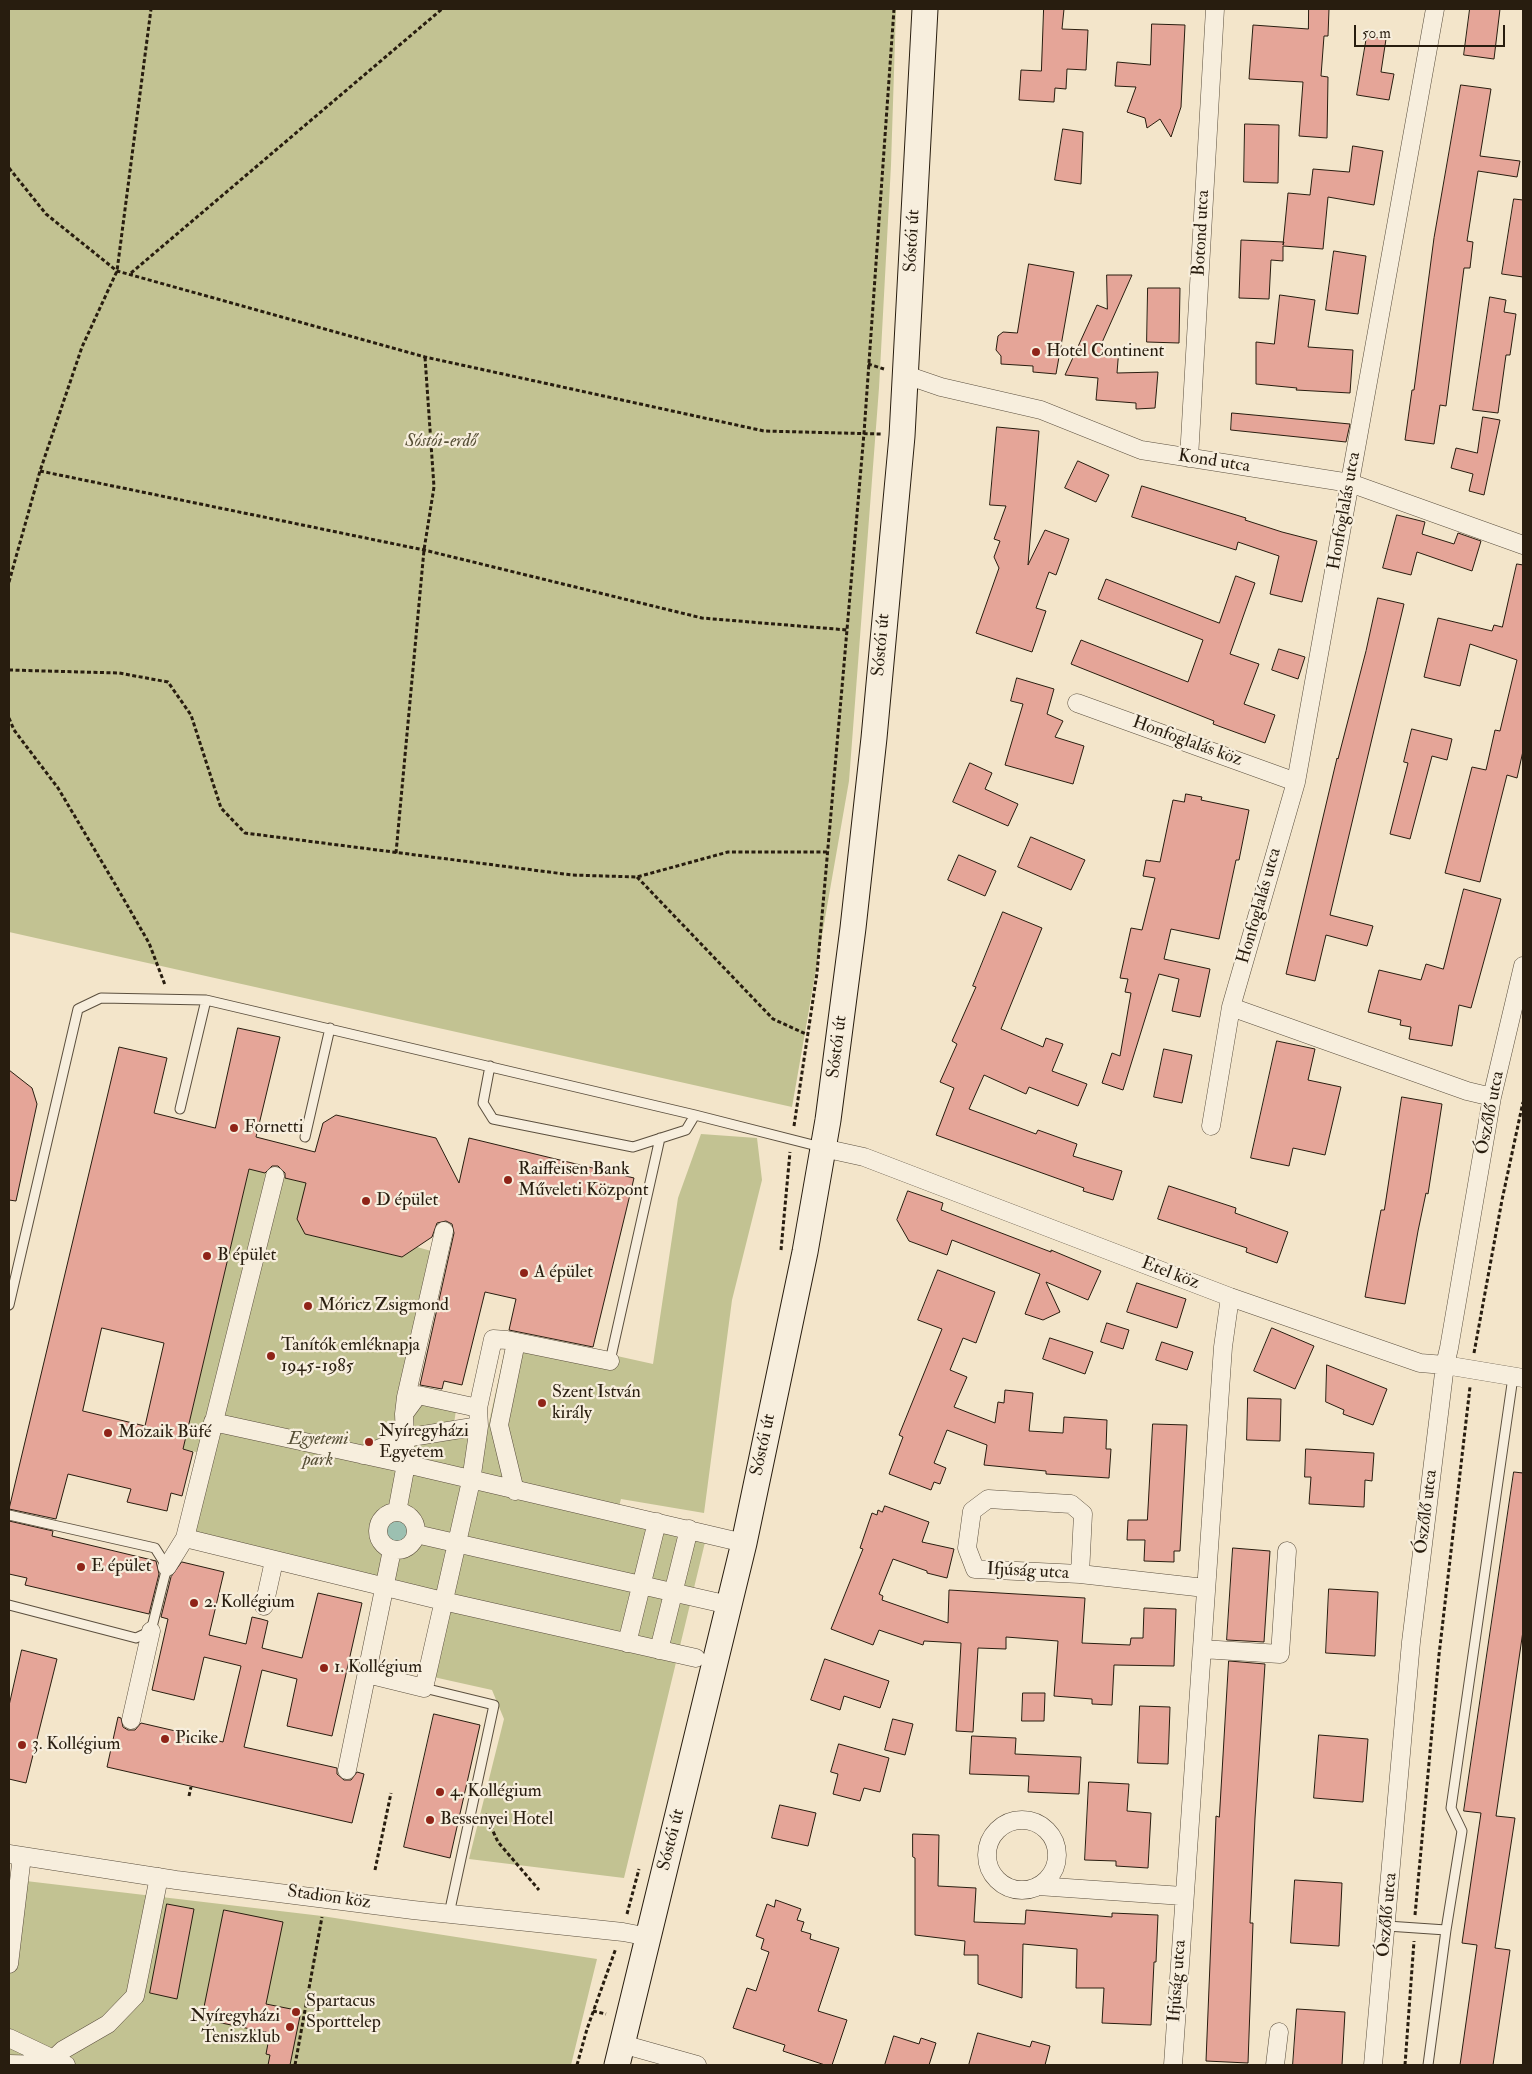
<!DOCTYPE html>
<meta charset="utf-8">
<style>
body{margin:0}
#map{position:relative;width:1532px;height:2074px;overflow:hidden;background:#f3e5ca;font-family:"IM FELL Double Pica",serif}
canvas{display:block}
.frame{position:absolute;inset:0;border:10px solid #281d0f;pointer-events:none}
.scale{position:absolute;left:1354px;top:25px;width:151px;height:22px;box-sizing:border-box;border:2px solid #281d0f;border-top:0;padding-left:6px;font-size:15px;line-height:18px;white-space:nowrap;color:#281d0f;-webkit-text-stroke:4px #f7eedd;paint-order:stroke}
</style>
<div id="map">
<canvas width="1532" height="2074"></canvas>
<div class="frame"></div>
<div class="scale">50 m</div>
</div>
<script>
const ctx = document.querySelector('canvas').getContext('2d');
ctx.lineJoin = 'round';
function fill(path, color) { ctx.fillStyle = color; ctx.fill(path, 'evenodd'); }
function strokePath(path, color, width, dash) { ctx.strokeStyle = color; ctx.lineWidth = width; ctx.lineCap = dash ? 'butt' : 'round'; ctx.setLineDash(dash || []); ctx.stroke(path); }
function drawText(font, color, halo, rows, align = 'center') {
  ctx.font = font + ' "IM FELL Double Pica",serif'; ctx.lineWidth = 4.5; ctx.setLineDash([]); ctx.textBaseline = 'middle'; ctx.strokeStyle = halo; ctx.fillStyle = color; for (const [text, x, y, turn = 0] of rows) {
    ctx.save(); ctx.translate(x, y); ctx.rotate((+turn || 0) * Math.PI / 180); ctx.textAlign = isNaN(turn) ? turn : align; if (halo) ctx.strokeText(text, 0, 0); ctx.fillText(text, 0, 0); ctx.restore();
  }
}
fill(new Path2D(`
 M9 9H896L891 165 879 388 849 781 792 1107 9 932Z
 M701 1134 757 1138 762 1180 732 1300 704 1513 621 1499 617 1514 707 1534 624 1878 469 1859 504 1719 492 1690 429 1676 444 1605 189 1535 205 1454 183 1449 249 1169 306 1183 305 1234 402 1257 417 1247 442 1254 412 1388 456 1410 453 1431 486 1436 509 1332 653 1364 678 1198Z
 M9 1879 322 1916 597 1959 571 2065H9Z`), '#c2c292');
const water = new Path2D(`
 M385 1531a12 12 0 1 1 24 0a12 12 0 1 1-24 0Z`);
fill(water, '#9cc0b1');
strokePath(water, '#6e7f70', 1);
const building = new Path2D(`
 M1044 9H1064L1062 29 1088 30 1086 70 1067 69 1066 89 1055 88 1054 102 1019 100 1021 70 1041 71Z
 M1309 9H1329L1328 36H1324L1321 76 1328 77 1327 138 1299 136 1303 82 1249 79 1253 25 1308 29Z
 M1470 9H1500L1494 59 1464 55Z
 M1152 24 1185 25 1181 107 1171 137 1160 119 1147 128 1145 118 1127 112 1136 87 1115 86 1117 62 1150 65Z
 M1367 36 1386 39 1381 72 1394 74 1389 100 1357 95Z
 M1461 85 1491 89 1480 156 1520 161 1517 177 1478 171 1467 241 1473 242 1470 268H1464L1446 406 1440 405 1434 444 1405 440 1412 390H1414L1434 238Z
 M1245 124 1279 125 1278 183 1244 182Z
 M1063 129 1083 132 1081 184 1055 180Z
 M1353 146 1383 151 1374 205 1328 197 1323 249 1283 246V261L1271 260 1269 299 1239 298 1241 240 1284 242 1283 245 1288 193 1310 195 1313 169 1349 172Z
 M1514 199 1523 200V277L1502 274Z
 M1334 251 1366 256 1358 314 1326 310Z
 M1029 264 1074 272 1056 374 1033 372V366L1001 364V356L996 350 998 336 1003 332 1017 333Z
 M1107 275H1132L1100 347 1119 348 1117 373 1158 372 1155 408 1136 409V403L1096 400 1098 378 1065 375 1097 305 1107 309Z
 M1148 288H1180L1179 343 1147 342Z
 M1280 295 1315 300 1308 347 1353 350 1350 393 1296 390 1297 388 1256 384V342L1274 344Z
 M1490 297 1506 300 1504 312 1516 314 1510 355H1506L1498 413 1473 410Z
 M1232 413 1350 424 1346 442 1231 430Z
 M1483 417 1500 420 1484 495 1469 491 1473 474 1451 468 1456 448 1477 453Z
 M997 427 1039 431 1028 565 1045 530 1069 539 1056 575 1049 572 1036 608 1046 611 1032 652 976 633 999 568 994 557 1000 541 994 539 1006 506 990 505Z
 M1078 461 1109 475 1096 502 1065 488Z
 M1142 486 1246 518 1245 520 1282 532 1317 541 1302 602 1270 594 1279 556 1238 542 1236 550 1132 517Z
 M1397 515 1425 522 1422 534 1454 544 1458 533 1481 541 1472 571 1417 552 1411 575 1383 568Z
 M1517 564 1523 565V751L1517 778 1507 775 1480 882 1445 873 1472 767 1486 770 1495 730 1500 731 1517 660 1470 644 1460 686 1424 677 1438 618 1492 631 1494 625 1502 627Z
 M1236 576 1255 583 1230 654 1259 664 1244 704 1275 715 1265 743 1213 724 1214 721 1071 664 1081 640 1188 682 1203 640 1098 599 1106 579 1219 623Z
 M1378 598 1404 604 1330 915 1373 926 1367 946 1326 935 1315 981 1286 974 1337 758 1338 759 1366 651Z
 M1279 649 1305 657 1298 679 1272 670Z
 M1017 678 1054 689 1047 714 1063 721 1055 737 1084 746 1073 784 1005 765 1023 704 1011 701Z
 M1412 729 1452 739 1447 760 1432 756 1410 839 1390 834 1408 763 1404 762Z
 M970 763 992 773 985 789 1018 804 1008 826 953 802Z
 M1186 794 1202 797 1201 800 1249 810 1239 860H1236L1219 939 1171 929 1164 959 1210 969 1200 1017 1172 1011 1179 979 1159 974 1123 1090 1102 1083 1112 1053 1120 1056 1131 993 1125 992 1128 979 1120 978 1131 928 1142 930 1155 878 1143 876 1146 860 1160 862 1173 800 1184 802Z
 M1031 837 1085 860 1071 890 1018 867Z
 M959 855 996 871 985 896 948 880Z
 M1464 889 1501 899 1471 1008 1459 1005 1452 1046 1409 1039 1411 1027 1400 1025 1401 1020 1368 1012 1379 970 1421 980 1426 964 1443 969Z
 M1003 912 1042 928 1001 1029 1043 1047 1046 1038 1063 1044 1052 1071 1087 1084 1078 1106 1029 1087 1026 1094 984 1075 969 1109 1036 1134 1038 1130 1077 1144 1073 1156 1122 1171 1113 1200 1083 1191 1084 1188 936 1135 954 1088 940 1082 957 1044 952 1041 976 987 973 986Z
 M238 1028 280 1037 256 1137 315 1152 323 1123 336 1115 436 1138 459 1183 469 1138 634 1178 593 1347 509 1330 516 1299 485 1292 462 1385 444 1381 442 1389 420 1385 454 1233 452 1224 446 1221 437 1223 432 1237 402 1257 305 1234 297 1219 306 1183 285 1178V1173L278 1166H272L265 1173 249 1169 183 1449 193 1452 182 1496 171 1493 167 1511 127 1502 131 1489 68 1474 56 1519 9 1509 119 1047 167 1058 154 1113 215 1128ZM102 1328 164 1343 145 1426 83 1411Z
 M1277 1041 1315 1049 1308 1080 1341 1087 1325 1155 1293 1148 1289 1166 1251 1158Z
 M1164 1049 1192 1055 1182 1103 1154 1097Z
 M9 1070 32 1088 37 1104 16 1201 9 1200Z
 M1402 1097 1442 1104 1428 1194 1426 1193 1418 1231 1405 1304 1365 1297 1381 1210H1384Z
 M1169 1186 1236 1208 1235 1213 1288 1232 1277 1263 1246 1252 1247 1248 1158 1219Z
 M908 1191 943 1203 941 1210 1051 1252V1250L1101 1271 1088 1300 1046 1282 1060 1312 1043 1320 1025 1314 1040 1274 952 1240 947 1255 909 1241 897 1220Z
 M938 1270 995 1292 976 1343 963 1338 950 1370 967 1377 954 1407 995 1423 998 1402 1004 1403 1005 1390 1033 1393 1029 1431 1063 1433 1064 1417 1107 1420 1106 1449H1111L1109 1478 1046 1474V1471L984 1465 987 1445 947 1430 934 1463 946 1468 940 1484 934 1482 931 1490 889 1474 903 1437 899 1435 942 1329 918 1320Z
 M1137 1283 1186 1299 1177 1328 1127 1312Z
 M1107 1323 1129 1330 1123 1349 1101 1342Z
 M1272 1328 1314 1346 1295 1389 1254 1371Z
 M1050 1338 1093 1352 1085 1374 1043 1359Z
 M1162 1342 1193 1352 1187 1370 1156 1360Z
 M1327 1365 1387 1389 1373 1425 1343 1414 1344 1410 1326 1402Z
 M1248 1398 1281 1399 1280 1441 1247 1440Z
 M1153 1424 1187 1425 1180 1551H1174V1562L1144 1561 1145 1540H1127L1128 1520H1147Z
 M1306 1449 1374 1453 1372 1481 1365 1480 1364 1507 1309 1504 1311 1477H1305Z
 M1514 1472 1523 1473V1631L1496 1816 1515 1818 1495 1948 1510 1950 1493 2065H1460L1477 1945 1462 1943 1481 1813 1464 1811Z
 M885 1506 929 1522 922 1542 954 1549 947 1578 927 1573V1571L893 1559 879 1594 883 1596 882 1600 948 1623 949 1590 1085 1598 1082 1643 1130 1645 1131 1638H1143L1144 1608 1176 1609 1174 1666 1114 1665 1112 1705 1092 1704V1699L1054 1696 1058 1641 1006 1637V1649L978 1648 973 1732 956 1731 961 1643 924 1641 923 1645 879 1630 873 1645 831 1629 863 1549 860 1548 872 1513 877 1515 878 1510 882 1512Z
 M9 1521 53 1531 52 1536 156 1561 159 1574 149 1614 25 1585 27 1578 9 1574Z
 M1233 1548 1270 1551 1264 1642 1227 1640Z
 M182 1562 224 1572 209 1635 246 1644 252 1617 261 1619 268 1621 262 1648 302 1658 318 1593 362 1603 332 1736 287 1726 297 1679 262 1670 244 1747 337 1768V1774L344 1780H351L357 1772 364 1774 352 1823 107 1767 118 1717 121 1718 123 1727 128 1730H135L141 1723 223 1742 241 1666 204 1657 194 1700 152 1690 168 1619 161 1617 171 1577Z
 M1329 1589 1378 1592 1375 1656 1326 1653Z
 M22 1650 57 1659 26 1783 9 1779V1706Z
 M825 1659 889 1681 880 1708 844 1696 840 1710 811 1700Z
 M1229 1661 1265 1664 1255 1818 1250 1923H1253L1248 2063 1206 2061 1216 1816 1219 1817Z
 M1023 1693H1045L1044 1721H1022Z
 M1140 1706 1170 1707 1168 1764 1138 1763Z
 M434 1714 480 1725 450 1858 404 1847Z
 M893 1719 913 1724 905 1755 885 1750Z
 M1319 1735 1368 1739 1363 1802 1314 1798Z
 M972 1736 1016 1738 1015 1754 1081 1757 1079 1794 1028 1792 1029 1776 970 1774Z
 M839 1744 889 1758 880 1792 864 1788 860 1801 833 1794 838 1774 831 1772Z
 M1089 1782 1129 1784 1127 1811 1151 1813 1148 1868 1116 1866V1861L1085 1860Z
 M780 1805 816 1813 808 1846 772 1838Z
 M913 1834 939 1835 938 1886 976 1888 974 1922 1025 1924 1026 1910 1112 1917V1913L1158 1915 1156 1962H1154L1151 2025 1102 2023 1104 1988H1076L1077 1949 1023 1944 1022 1998 978 1984V1955H964L965 1941 915 1935V1858L913 1857Z
 M1295 1880 1342 1883 1339 1946 1291 1943Z
 M776 1900 801 1909 797 1920 804 1922 801 1931 811 1934 810 1939 839 1948 818 2011 847 2020 832 2065H825L783 2051 785 2045 733 2028 747 1988 756 1991 769 1952 761 1949 764 1939 756 1936 767 1904 774 1907Z
 M167 1904 194 1909 177 1999 150 1993Z
 M224 1910 283 1922 266 2004 301 2011 290 2065H268L270 2055 266 2054 270 2033 202 2019Z
 M1297 2009 1345 2012 1342 2065H1293Z
 M978 2033 1030 2047 1032 2041 1050 2046 1045 2065H969Z
 M894 2036 919 2044 921 2038 936 2043 929 2065H885Z`);
fill(building, '#e5a598');
strokePath(building, '#281d0f', 1);
const lane = new Path2D(`
 M490 1066 483 1103 493 1119 633 1147 686 1130 695 1115
 M180 1109 206 1000
 M305 1137 330 1028
 M9 1305 78 1009 101 998 206 1000 695 1115 821 1147
 M610 1361 660 1138
 M9 1515 155 1548 167 1567 151 1631 136 1638 9 1605
 M424 1688 494 1705 449 1914
 M1387 1926 1446 1930 1462 1831 1451 1808 1513 1377
 M1428 2065 1446 1930`);
const street = new Path2D(`
 M1435 9 1296 782 1231 1007 1467 1091 1492 1097
 M906 375 941 387 1041 410 1141 450 1350 483 1523 545
 M1189 458 1215 9
 M1077 703 1296 782
 M1211 1126 1231 1007
 M823 1148 864 1157 1230 1297 1420 1363 1445 1365 1523 1378
 M404 1414 406 1397 444 1231
 M213 1422 406 1464 744 1543
 M363 1455 405 1438 404 1414 418 1395 478 1408
 M515 1491 499 1425 516 1342
 M378 1531a19 19 0 1 1 38 0a19 19 0 1 1-38 0Z
 M397 1512 406 1464 405 1438 479 1426 478 1408 493 1339 507 1340 610 1361
 M416 1534 729 1605
 M185 1538 443 1601 696 1658
 M167 1567 185 1538 275 1176
 M1080 1574 1083 1514 1071 1504 988 1499 972 1511 967 1548 975 1569 1080 1574 1205 1588
 M264 1606 274 1561
 M627 1643 657 1522
 M1202 1649 1280 1654 1287 1551
 M659 1650 689 1529
 M367 1674 424 1688 471 1481 479 1426
 M131 1720 151 1631
 M347 1770 392 1550
 M987 1855a35 35 0 1 1 70 0a35 35 0 1 1-70 0Z
 M9 1854 176 1880 413 1910 623 1932 649 1937
 M1038 1886 1183 1896
 M9 1964 22 1856
 M9 2038 66 2065
 M622 2044 697 2065
 M9 2064 46 2065
 M47 2065 63 2050 108 2024 135 1996 159 1877
 M1173 2065 1223 1347 1230 1297
 M1275 2065 1279 2032
 M1373 2065 1411 1642 1445 1365 1449 1348 1492 1097 1523 966`);
const secondary = new Path2D(`
 M617 2065 744 1543 805 1252 828 1120 853 928 874 738 902 436 925 9`);
strokePath(lane, '#5b4f3e', 11);
strokePath(street, '#5b4f3e', 19);
strokePath(secondary, '#281d0f', 27);
strokePath(new Path2D(`
 M9 168 46 214 117 271 425 357 764 431 881 434
 M131 273 442 9
 M868 364 884 369
 M40 471 424 550 702 618 847 630
 M9 582 40 471 82 347 117 271 151 9
 M9 670 119 673 168 682 191 715 221 808 245 833 572 875 637 877 728 852H827
 M9 718 14 730 58 788 115 884 149 943 165 985
 M396 853 424 550 434 487 425 357
 M637 877 773 1019 806 1034
 M794 1126 817 973 843 676 864 433 894 9
 M781 1250 790 1152
 M1474 1353 1502 1200 1523 1102
 M189 1796 191 1787
 M485 1814 498 1842 539 1890
 M375 1870 391 1793
 M627 1914 639 1869
 M1415 1915 1439 1655 1470 1387
 M593 2011 606 2014
 M295 2065 322 1917
 M577 2065 587 2029 616 1948
 M1405 2065 1414 1941`), '#281d0f', 3, [4, 2.5]);
strokePath(lane, '#f7eedd', 9);
strokePath(street, '#f7eedd', 18);
strokePath(secondary, '#f7eedd', 25);
for (const [x, y, r, color] of [
 [1036,352,5,"#8f2418"],
 [234,1128,5,"#8f2418"],
 [508,1180,5,"#8f2418"],
 [366,1201,5,"#8f2418"],
 [207,1256,5,"#8f2418"],
 [524,1273,5,"#8f2418"],
 [308,1306,5,"#8f2418"],
 [271,1356,5,"#8f2418"],
 [542,1403,5,"#8f2418"],
 [108,1433,5,"#8f2418"],
 [369,1442,5,"#8f2418"],
 [81,1567,5,"#8f2418"],
 [194,1603,5,"#8f2418"],
 [324,1668,5,"#8f2418"],
 [165,1739,5,"#8f2418"],
 [22,1745,5,"#8f2418"],
 [440,1792,5,"#8f2418"],
 [430,1820,5,"#8f2418"],
 [296,2012,5,"#8f2418"],
 [290,2027,5,"#8f2418"]
]) { const dot = new Path2D(); dot.arc(x, y, r, 0, 2 * Math.PI); ctx.fillStyle = color; ctx.fill(dot); strokePath(dot, '#f7eedd', 2); }
drawText('18px', '#281d0f', '#f7eedd', [
 ["Botond utca",1202,233,-87],
 ["Sóstói út",913,241,-87],
 ["Kond utca",1214,462,9],
 ["Honfoglalás utca",1345,511,-80],
 ["Sóstói út",882,645,-85],
 ["Honfoglalás köz",1187,742,20],
 ["Honfoglalás utca",1260,906,-74],
 ["Sóstói út",838,1047,-83],
 ["Ószőlő utca",1491,1113,-79],
 ["Etel köz",1170,1274,21],
 ["Sóstói út",764,1445,-78],
 ["Ószőlő utca",1427,1512,-83],
 ["Ifjúság utca",1028,1572,3],
 ["Sóstói út",672,1840,-76],
 ["Stadion köz",329,1898,8],
 ["Ószőlő utca",1388,1915,-85],
 ["Ifjúság utca",1178,1981,-86]
]);
drawText('18px', '#281d0f', '#f7eedd', [
 ["Hotel Continent",1046,352],
 ["Fornetti",244,1128],
 ["Raiffeisen Bank",518,1170],
 ["Műveleti Központ",518,1191],
 ["D épület",376,1201],
 ["B épület",217,1256],
 ["A épület",534,1273],
 ["Móricz Zsigmond",318,1306],
 ["Tanítók emléknapja",281,1346],
 ["1945-1985",281,1367],
 ["Szent István",552,1393],
 ["király",552,1414],
 ["Nyíregyházi",379,1432],
 ["Egyetem",379,1453],
 ["Mozaik Büfé",118,1433],
 ["E épület",91,1567],
 ["2. Kollégium",204,1603],
 ["1. Kollégium",334,1668],
 ["Picike",175,1739],
 ["3. Kollégium",32,1745],
 ["4. Kollégium",450,1792],
 ["Bessenyei Hotel",440,1820],
 ["Spartacus",306,2002],
 ["Sporttelep",306,2023],
 ["Nyíregyházi",280,2017,"right"],
 ["Teniszklub",280,2038,"right"]
], 'left');
drawText('italic 18px', '#564f36', '#f7eedd', [
 ["Sóstói-erdő",441,442],
 ["Egyetemi",318,1440],
 ["park",318,1461]
]);
</script>
